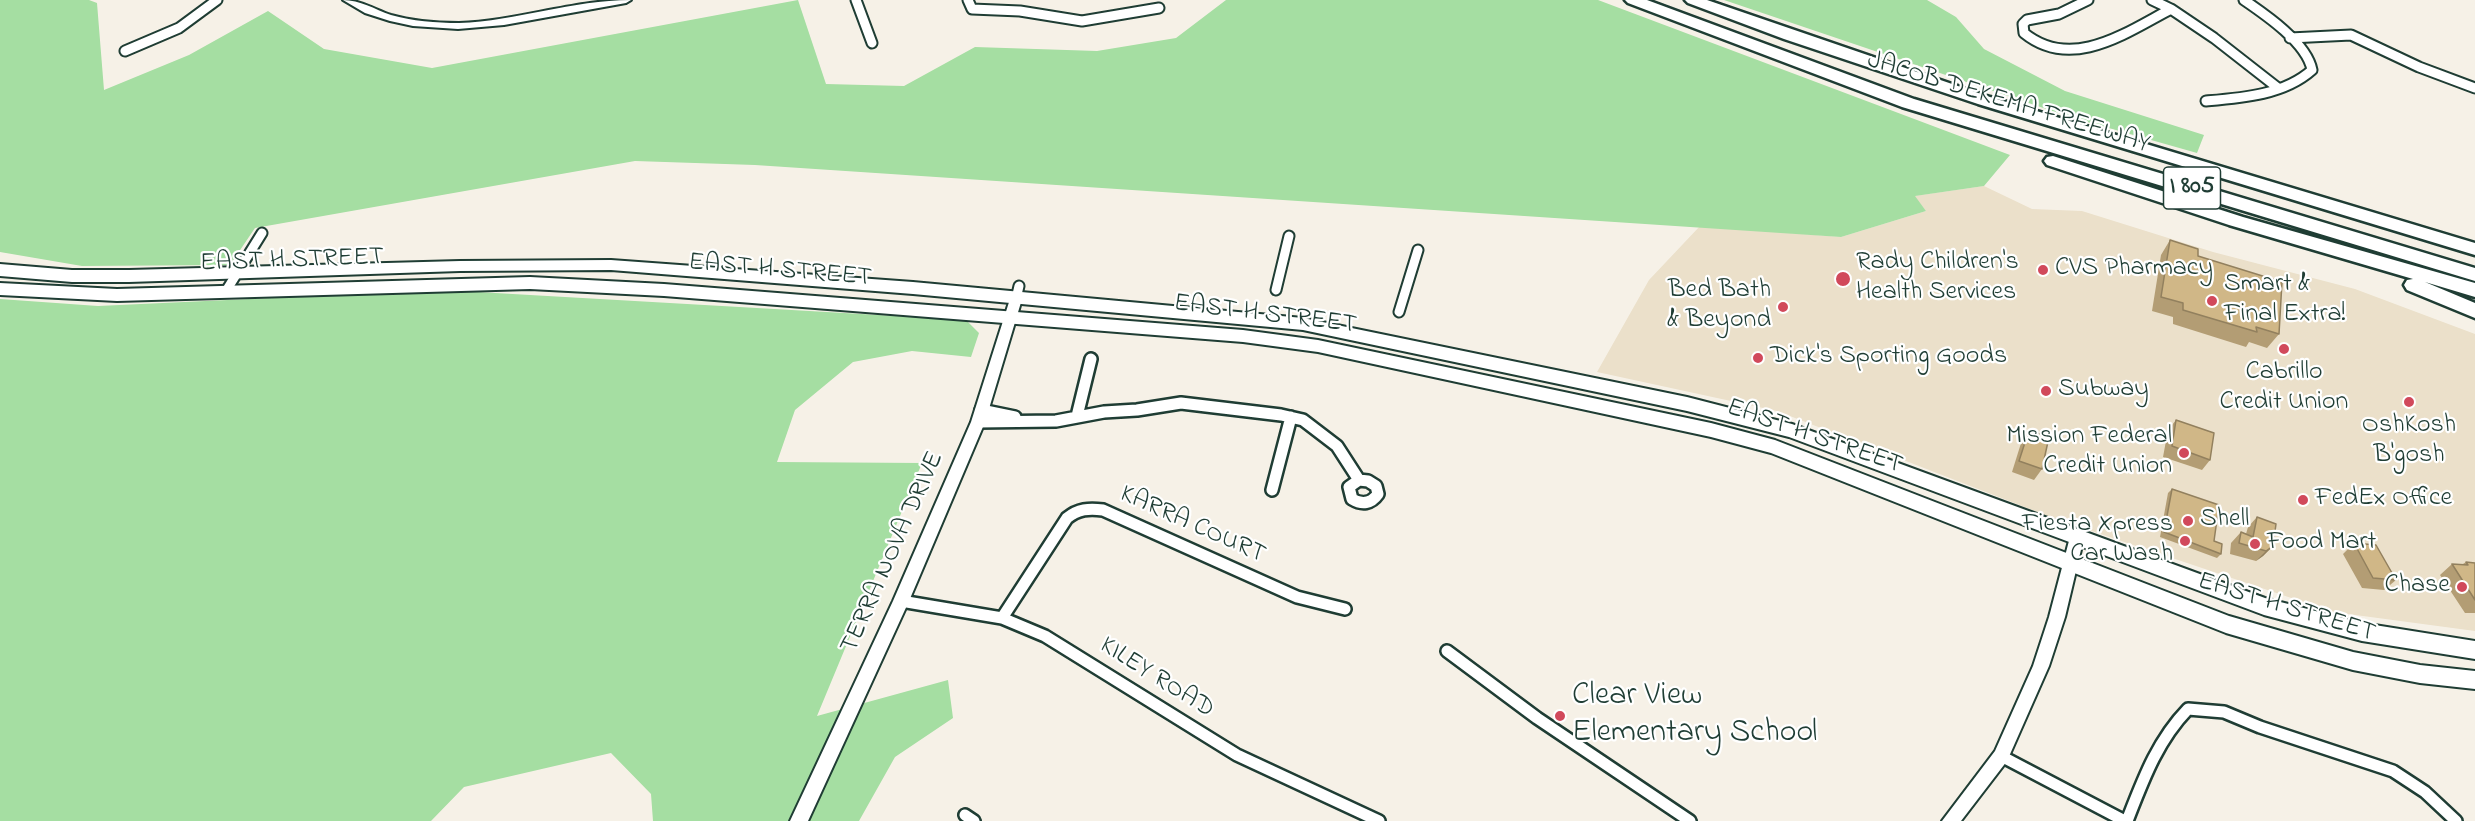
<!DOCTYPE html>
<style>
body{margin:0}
canvas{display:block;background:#f6f1e7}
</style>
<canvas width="2475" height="821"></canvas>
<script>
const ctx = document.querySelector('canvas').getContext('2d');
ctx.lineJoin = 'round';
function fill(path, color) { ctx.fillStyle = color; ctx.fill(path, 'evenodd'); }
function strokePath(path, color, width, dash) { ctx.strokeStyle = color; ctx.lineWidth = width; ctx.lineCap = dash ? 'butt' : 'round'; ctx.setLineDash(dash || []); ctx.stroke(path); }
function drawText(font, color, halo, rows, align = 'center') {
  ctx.font = font + ' "Indie Flower",sans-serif'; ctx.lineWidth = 4.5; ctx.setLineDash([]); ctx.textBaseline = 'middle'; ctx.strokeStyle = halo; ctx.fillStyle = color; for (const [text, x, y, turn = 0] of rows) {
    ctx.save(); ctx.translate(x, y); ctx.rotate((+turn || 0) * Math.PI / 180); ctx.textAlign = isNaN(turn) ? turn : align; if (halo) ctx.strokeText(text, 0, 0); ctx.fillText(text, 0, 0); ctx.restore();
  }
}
fill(new Path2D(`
 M1984 186 2032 209 2082 211 2213 252 2355 289 2475 334V631L2333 612 2053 518 1777 411 1597 372 1649 280 1700 226 1841 237 1926 211 1914 196Z`), '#ebe0ca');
fill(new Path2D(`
 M0 0H89L97 3 104 90 189 55 268 11 324 49 432 68 798 0 826 84 904 86 975 47 1097 51 1176 38 1226 0H1598L2010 155 1984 186 1915 196 1926 211 1841 237 755 165 635 161 255 228 230 265 82 266 0 252Z
 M1724 0H1927L1956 17 1984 49 2065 91 2204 135 2197 153 2070 117Z
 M443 290 966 320 979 333 971 357 912 351 853 362 795 410 777 462 922 463 817 716 948 680 953 718 895 757 859 821H653L651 794 611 753 464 787 431 821H0V299L98 306Z`), '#a5dea2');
const minorFar1 = new Path2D(`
 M856 0 872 43
 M968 0 972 9 1020 11 1082 21 1159 8
 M2088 0 2059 14 2027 20 2023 24 2024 33C2072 72 2127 32 2171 9L2152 0
 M2171 9 2214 38 2278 88
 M2290 38 2351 35 2419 67 2475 88
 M125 51 179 28 217 0
 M2206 101C2242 98 2284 95 2312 70 2307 43 2266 15 2244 0
 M1276 290 1289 236
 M226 291 262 233
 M1016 299 1019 286
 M1399 312 1418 250`);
const minor = new Path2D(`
 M981 410 1015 417
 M1077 416 1091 359
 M978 422 1056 421 1104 412 1137 410 1181 403 1281 415 1303 420 1337 446 1359 480
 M1359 480 1368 481 1376 486 1378 494C1371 504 1362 505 1352 499L1349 487Z
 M1272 490 1291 417
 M901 601 1002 618 1045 636 1237 755 1379 821
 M1002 618 1067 518C1078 509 1089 508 1103 510L1297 597 1345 609
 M1447 651 1537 718 1690 821
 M2001 756 2125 821
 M965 815 974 821
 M2127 821C2143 780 2157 741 2188 709L2224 712 2260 727 2393 771 2425 792 2456 821`);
const tertiary = new Path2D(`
 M343 0C360 0 374 9 391 15 412 21 436 23 459 23 517 21 572 0 631 0L626 3 504 25 458 29 413 26 390 21 365 13Z
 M1016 295 1022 299 985 422 909 601 808 821H790L893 601 971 422 1010 299Z
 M2077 531 2082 533 2084 537 2065 617 2049 666 2007 761 1961 821H1942L1995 751 2033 666 2049 617 2070 537 2072 533Z`);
const primary = new Path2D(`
 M611 260 913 282 1303 318 1687 397 1792 424 2265 598 2362 623 2475 641V659L2362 641 2264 615 1789 437 1687 411 1303 330 913 294 611 270 460 271 129 282H72L0 276V264L72 270H129L460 261Z
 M530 277 664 284 1243 330 1318 340 1711 423 1775 440 2229 616 2353 652 2420 665 2475 671V689L2420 683 2353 670 2226 633 1771 453 1711 437 1318 352 1243 342 664 296 530 289 117 301 0 295V283L117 289Z`);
const motorway = new Path2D(`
 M1625 0H1647L1914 99 2475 268V281L1902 107 1628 3Z
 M1685 0H1707L1990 97 2475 243V255L1978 104 1784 39 1688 3Z
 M2053 156 2243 217 2475 283V297L2425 282 2475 303V318L2407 290 2404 285 2407 280 2413 279 2229 225 2047 165 2044 161 2047 157Z`);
strokePath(minorFar1, '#1f3d34', 13);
strokePath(minor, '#1f3d34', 16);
strokePath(tertiary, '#1f3d34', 4);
strokePath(primary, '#1f3d34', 4);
strokePath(motorway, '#1f3d34', 5);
strokePath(minorFar1, '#fff', 9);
strokePath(minor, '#fff', 11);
fill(tertiary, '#fff');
fill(primary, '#fff');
fill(motorway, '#fff');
fill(new Path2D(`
 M2170 240 2198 256 2279 334 2267 348 2249 342 2246 347 2173 324V317L2152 311 2161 255Z
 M2176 420 2210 460 2202 470 2163 457 2168 430Z
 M2029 430 2042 469 2034 480 2012 472 2022 440Z
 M2172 489 2214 541 2221 554 2217 558 2160 537 2168 493Z
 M2257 517 2273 546 2263 556 2256 561 2230 554 2231 543 2241 532 2246 534 2248 527Z
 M2354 543 2396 580 2384 590 2362 588 2343 554Z
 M2466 562 2475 563V613H2465L2440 575 2452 564H2463Z`), '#b39d74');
fill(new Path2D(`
 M2273 546 2263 556 2256 561 2266 551Z`), '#92805e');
const building = new Path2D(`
 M2170 240 2198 249V256L2282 282 2279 334 2256 327 2257 332 2183 310V303L2161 297Z
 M2176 420 2214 433 2210 460 2172 446Z
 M2029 430 2049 437 2042 469 2019 461Z
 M2172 489 2219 505 2214 541 2222 544 2221 554 2164 532Z
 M2257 517 2276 524 2273 546 2266 551 2239 543 2241 532 2253 537Z
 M2354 543 2376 545 2396 580 2373 578Z
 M2466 562 2475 563V600L2452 564 2468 565Z`);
fill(building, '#d0b787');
strokePath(building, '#92805e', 1.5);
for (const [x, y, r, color] of [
 [2043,270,6,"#d1495b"],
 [1843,279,8,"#d1495b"],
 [2212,301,6,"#d1495b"],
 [1783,307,6,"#d1495b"],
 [2284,349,6,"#d1495b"],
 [1758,358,6,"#d1495b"],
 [2046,391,6,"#d1495b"],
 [2409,402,6,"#d1495b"],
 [2184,453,6,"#d1495b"],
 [2303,500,6,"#d1495b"],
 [2188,521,6,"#d1495b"],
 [2185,541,6,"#d1495b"],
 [2255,544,6,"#d1495b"],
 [2462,587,6,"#d1495b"],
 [1560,716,6,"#d1495b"]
]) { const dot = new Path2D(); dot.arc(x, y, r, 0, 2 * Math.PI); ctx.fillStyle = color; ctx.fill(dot); strokePath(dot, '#fff', 2); }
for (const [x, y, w] of [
 [2192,188,57]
]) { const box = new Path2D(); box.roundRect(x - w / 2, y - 21, w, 42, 4.5); ctx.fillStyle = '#fff'; ctx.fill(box); strokePath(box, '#1f3d34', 1.5); }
drawText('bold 24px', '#1f3d34', null, [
 ["I 805",2192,188]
]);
drawText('26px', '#1f3d34', '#fff', [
 ["JACOB DEKEMA FREEWAY",2008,104,17],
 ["EAST H STREET",292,262,-2],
 ["EAST H STREET",780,272,5],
 ["EAST H STREET",1265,316,7],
 ["EAST H STREET",1814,438,19],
 ["KARRA COURT",1192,526,24],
 ["TERRA NOVA DRIVE",894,553,-66],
 ["EAST H STREET",2286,609,17],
 ["KILEY ROAD",1156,679,32]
]);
drawText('26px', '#1f3d34', '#fff', [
 ["Rady Children's",1856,264],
 ["Health Services",1856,294],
 ["CVS Pharmacy",2055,270],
 ["Smart &",2224,286],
 ["Final Extra!",2224,316],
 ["Bed Bath",1771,292,"right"],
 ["& Beyond",1771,322,"right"],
 ["Dick's Sporting Goods",1770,358],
 ["Cabrillo",2284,374,"center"],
 ["Credit Union",2284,404,"center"],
 ["Subway",2058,391],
 ["OshKosh",2409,427,"center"],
 ["B'gosh",2409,457,"center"],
 ["Mission Federal",2172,438,"right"],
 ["Credit Union",2172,468,"right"],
 ["FedEx Office",2315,500],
 ["Shell",2200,521],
 ["Fiesta Xpress",2173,526,"right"],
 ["Car Wash",2173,556,"right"],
 ["Food Mart",2267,544],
 ["Chase",2450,587,"right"]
], 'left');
drawText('32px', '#1f3d34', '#fff', [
 ["Clear View",1572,698],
 ["Elementary School",1572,735]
], 'left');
</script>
